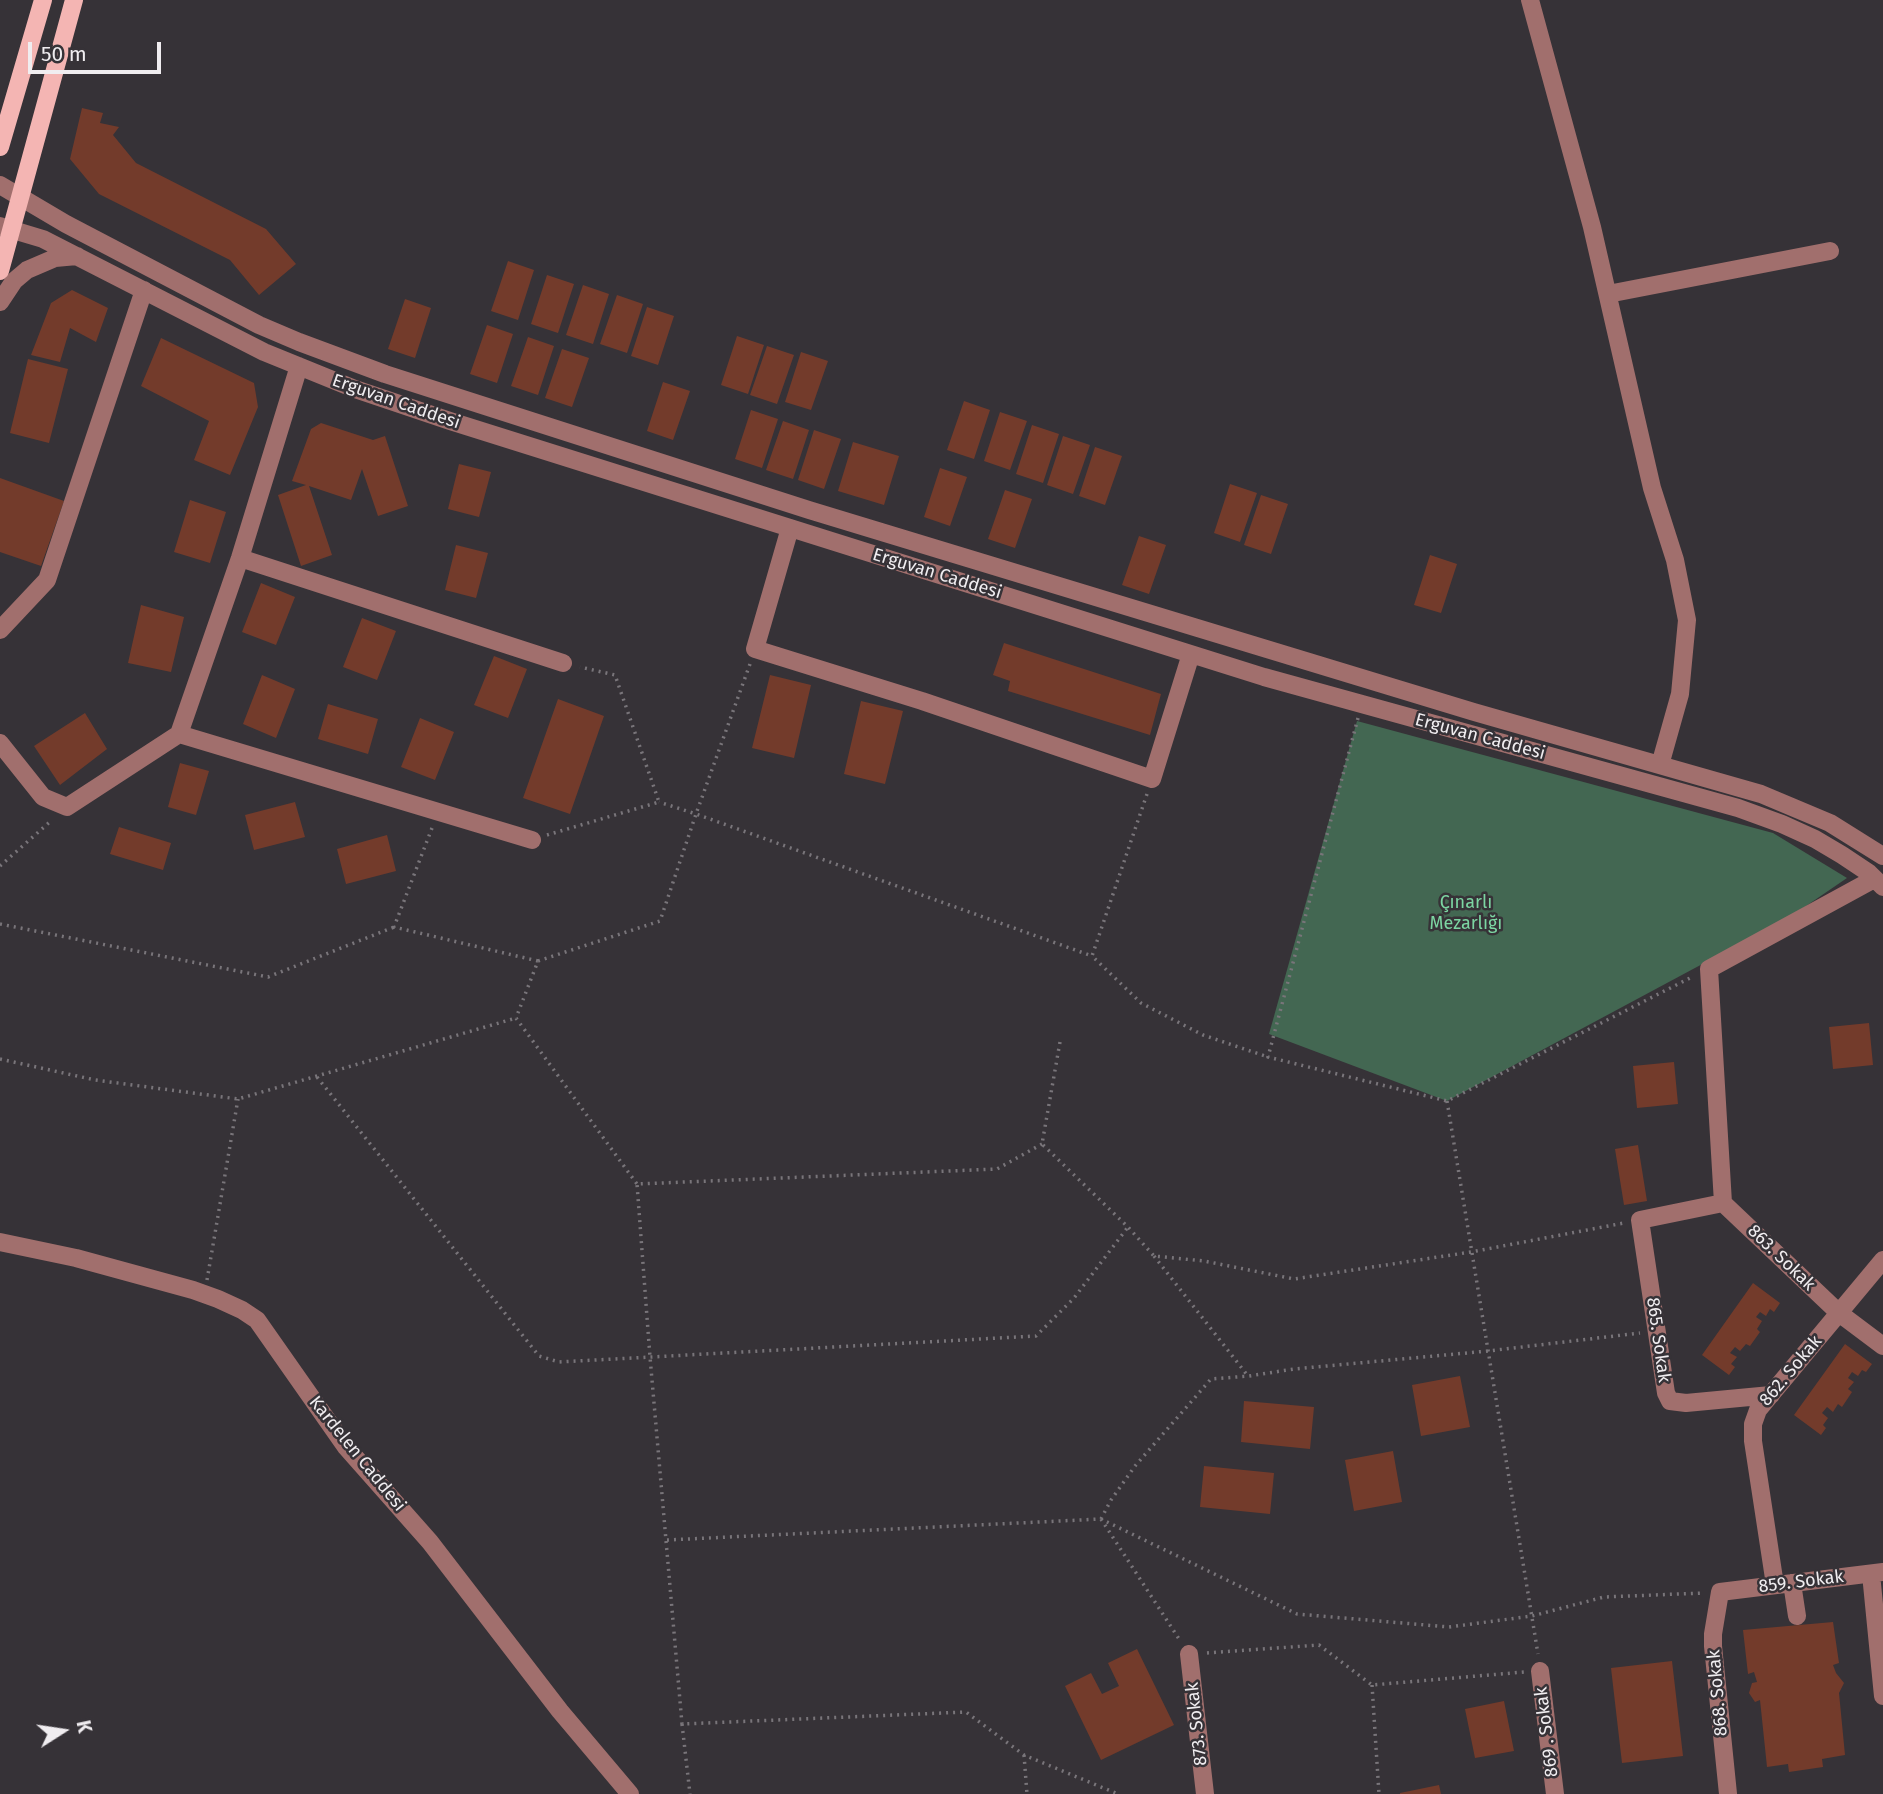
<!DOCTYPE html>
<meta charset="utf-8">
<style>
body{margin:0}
#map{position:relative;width:1883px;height:1794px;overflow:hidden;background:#363237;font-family:"Fira Sans",sans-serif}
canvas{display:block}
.north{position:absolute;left:28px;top:1696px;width:70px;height:70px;-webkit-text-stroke:5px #363237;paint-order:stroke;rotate:78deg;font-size:19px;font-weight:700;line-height:28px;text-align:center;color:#f0edf0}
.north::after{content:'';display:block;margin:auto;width:24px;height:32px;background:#f0edf0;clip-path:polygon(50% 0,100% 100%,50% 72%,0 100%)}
.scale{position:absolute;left:28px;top:42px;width:133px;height:32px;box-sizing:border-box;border:4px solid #f0edf0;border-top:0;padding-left:9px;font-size:21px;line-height:24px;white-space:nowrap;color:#f0edf0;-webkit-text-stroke:5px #363237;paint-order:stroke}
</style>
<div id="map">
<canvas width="1883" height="1794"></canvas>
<div class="north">K</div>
<div class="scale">50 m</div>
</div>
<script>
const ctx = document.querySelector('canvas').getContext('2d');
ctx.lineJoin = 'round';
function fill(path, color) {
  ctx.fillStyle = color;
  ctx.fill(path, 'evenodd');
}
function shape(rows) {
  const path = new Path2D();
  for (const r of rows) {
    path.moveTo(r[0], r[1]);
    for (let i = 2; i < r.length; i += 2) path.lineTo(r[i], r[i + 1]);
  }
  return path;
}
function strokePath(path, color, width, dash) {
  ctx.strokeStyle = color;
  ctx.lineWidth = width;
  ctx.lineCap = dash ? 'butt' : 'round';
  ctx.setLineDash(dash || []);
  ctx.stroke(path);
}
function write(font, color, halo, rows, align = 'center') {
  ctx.font = font + ' "Fira Sans",sans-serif';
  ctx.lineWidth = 5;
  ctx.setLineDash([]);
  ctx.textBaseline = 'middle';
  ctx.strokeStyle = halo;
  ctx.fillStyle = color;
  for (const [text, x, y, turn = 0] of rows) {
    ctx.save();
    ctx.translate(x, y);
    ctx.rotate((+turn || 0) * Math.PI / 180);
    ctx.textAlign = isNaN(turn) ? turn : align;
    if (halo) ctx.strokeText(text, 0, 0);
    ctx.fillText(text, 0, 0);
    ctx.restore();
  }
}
const green = shape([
 [1357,721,1773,833,1847,878,1790,917,1447,1101,1269,1034]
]);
const building = shape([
 [82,108,103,113,100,123,119,127,113,135,136,163,266,229,296,264,259,295,230,260,99,194,70,159],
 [508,261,534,270,518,320,491,311],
 [547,275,574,284,558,333,531,324],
 [583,285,609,294,593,344,566,335],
 [72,290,108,308,96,342,70,328,60,362,31,355,51,303],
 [617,295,643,304,627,353,600,344],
 [405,299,431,308,415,358,388,349],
 [647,307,674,316,658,365,631,356],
 [487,325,513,334,497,383,470,374],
 [737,336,764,345,748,394,721,385],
 [528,337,554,346,538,395,511,386],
 [161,338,254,383,258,407,230,475,194,460,209,421,141,386],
 [767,346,794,355,777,404,750,395],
 [562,349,589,358,572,407,545,398],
 [801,352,828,361,811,410,785,402],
 [28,359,68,369,49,443,10,433],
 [663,382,690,391,673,440,647,431],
 [964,401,990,410,974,459,947,450],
 [751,410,778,419,762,468,735,459],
 [1000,412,1027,421,1010,470,984,461],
 [783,421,809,430,793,479,766,470],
 [321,423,373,440,385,436,408,506,378,516,362,469,351,500,309,486,332,555,301,566,278,495,306,485,292,481,311,429],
 [1032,425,1059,434,1043,483,1016,474],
 [814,430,841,439,824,489,798,480],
 [1063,436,1090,445,1073,494,1047,485],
 [853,442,899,456,884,505,838,491],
 [1095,447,1122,456,1105,505,1079,496],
 [459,464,491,472,479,517,448,509],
 [940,468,967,477,950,526,924,517],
 [0,478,64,501,41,566,0,552],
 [1230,484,1257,493,1240,542,1214,533],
 [1005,490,1032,499,1015,548,988,539],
 [1261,495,1288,504,1271,554,1244,545],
 [190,500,226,512,210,563,174,552],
 [1139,536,1166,545,1149,594,1122,585],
 [456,545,488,553,476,598,445,590],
 [1430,555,1457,564,1441,613,1414,605],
 [261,583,295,597,276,645,242,632],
 [141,605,184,617,171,672,128,663],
 [362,618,396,631,377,680,343,667],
 [1004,643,1161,694,1150,735,1008,691,1010,681,993,675],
 [494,656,527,669,508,718,474,705],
 [262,675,295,689,276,738,243,724],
 [770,675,811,685,794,758,752,748],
 [558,699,604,716,570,814,523,798],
 [861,701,903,711,885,784,844,774],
 [328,704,378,719,368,754,318,739],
 [85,713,107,749,60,785,34,746],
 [420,718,454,732,435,780,401,767],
 [180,763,209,771,196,815,168,807],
 [295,802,305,837,254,850,245,815],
 [119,827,171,843,163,870,110,854],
 [387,835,396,871,346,884,337,849],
 [1869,1023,1873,1065,1833,1069,1829,1027],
 [1674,1062,1678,1104,1637,1108,1633,1066],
 [1638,1145,1647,1201,1624,1205,1615,1149],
 [1753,1283,1780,1303,1774,1312,1770,1309,1766,1316,1760,1312,1756,1317,1762,1321,1757,1329,1760,1332,1750,1346,1746,1344,1740,1351,1735,1347,1730,1353,1737,1357,1731,1364,1735,1367,1729,1375,1702,1355],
 [1845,1344,1872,1364,1866,1372,1862,1370,1858,1376,1852,1372,1848,1378,1854,1382,1848,1389,1852,1392,1842,1407,1838,1404,1833,1412,1827,1407,1822,1413,1828,1418,1823,1425,1826,1428,1821,1435,1794,1415],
 [1460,1376,1470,1427,1421,1436,1412,1385],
 [1244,1401,1314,1407,1310,1449,1241,1442],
 [1393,1451,1402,1502,1354,1511,1345,1460],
 [1204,1466,1274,1473,1270,1514,1200,1507],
 [1833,1622,1839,1663,1833,1665,1836,1673,1844,1683,1839,1693,1845,1755,1822,1759,1823,1767,1789,1772,1788,1764,1767,1767,1760,1700,1755,1702,1749,1693,1752,1683,1757,1682,1754,1672,1748,1674,1743,1630],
 [1137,1649,1174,1725,1101,1760,1065,1686,1091,1673,1102,1694,1119,1686,1108,1663],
 [1672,1661,1683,1756,1622,1763,1611,1668],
 [1504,1701,1514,1751,1475,1758,1465,1709],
 [1439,1785,1441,1794,1400,1794,1400,1793]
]);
const path = shape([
 [750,664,696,814,1092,956],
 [1358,718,1268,1057,1447,1101,1694,976],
 [1147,794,1092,956,1141,1003,1203,1035,1268,1057],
 [432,828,394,927,538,961,516,1018],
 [547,835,659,802,615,675,580,667],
 [0,866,52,820],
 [0,924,268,977,394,927],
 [538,961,660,921,696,814,659,802],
 [516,1018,637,1184],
 [1060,1042,1042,1144,1128,1227,1154,1256,1204,1261,1294,1279,1471,1252,1624,1223],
 [0,1059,95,1080,238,1099,516,1018],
 [317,1077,539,1356,559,1362,1036,1336,1074,1298,1128,1227],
 [1447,1101,1538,1654],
 [1042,1144,997,1169,637,1184,650,1357,682,1724,966,1712,1024,1755,1118,1794],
 [1154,1256,1248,1376],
 [207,1280,238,1099],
 [1101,1519,1181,1642],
 [1101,1519,1111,1500,1135,1466,1211,1379,1249,1376,1294,1369,1488,1351,1640,1333],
 [667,1540,1101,1519,1297,1614,1449,1627,1532,1616,1604,1597,1704,1593],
 [1207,1653,1319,1645,1372,1685,1524,1672],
 [1372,1685,1379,1794],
 [682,1724,690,1794],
 [1024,1755,1027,1794]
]);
const minor = shape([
 [1530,0,1592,227,1652,488,1675,560,1687,620,1680,694,1660,765],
 [0,185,66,224,259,325,299,342,385,374,809,510,1474,712,1761,794,1830,823,1883,856],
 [0,226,43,239,264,352,355,389,450,421,1264,677,1738,808,1782,824,1815,839,1842,855,1869,873,1883,887],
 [1608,294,1830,251],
 [0,302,14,281,27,270,55,258,77,256],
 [790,528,755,649,922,701,1152,779,1191,654],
 [240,558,563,663],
 [0,630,47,580,144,290],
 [179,734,532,840],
 [0,743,43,797,67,807,179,734,240,558,299,366],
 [1723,1203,1709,969,1874,879],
 [1723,1203,1640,1220,1666,1393,1670,1401,1686,1403,1771,1395],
 [1723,1203,1839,1313,1883,1346],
 [0,1242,76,1258,193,1290,218,1299,242,1310,257,1320,346,1447,430,1542,560,1711,630,1794],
 [1871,1574,1883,1696],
 [1792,1583,1797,1616],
 [1775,1585,1753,1441,1753,1424,1758,1410,1883,1260],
 [1189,1654,1205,1794],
 [1540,1671,1555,1794],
 [1728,1794,1713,1646,1713,1634,1720,1592,1883,1572]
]);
const major = shape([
 [0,147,43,0],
 [0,271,74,0]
]);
const streetNames = [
 ["Erguvan Caddesi",396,402,19],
 ["Erguvan Caddesi",937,574,17],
 ["Erguvan Caddesi",1480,737,15],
 ["863. Sokak",1781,1258,44],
 ["865. Sokak",1658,1340,82],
 ["862. Sokak",1791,1371,-50],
 ["Kardelen Caddesi",357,1454,51],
 ["859. Sokak",1801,1582,-7],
 ["868. Sokak",1718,1693,-95],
 ["873. Sokak",1197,1724,-96],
 ["869 . Sokak",1547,1732,-97]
];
const parkNames = [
 ["Çınarlı",1466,903],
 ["Mezarlığı",1466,924]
];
fill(green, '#436752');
fill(building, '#733b2b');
strokePath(path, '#79757a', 3.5, [2, 5]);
strokePath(minor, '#a16f6d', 18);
strokePath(major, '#f4b5b3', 18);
write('18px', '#f0edf0', '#363237', streetNames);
write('18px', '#7cd5a2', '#363237', parkNames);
</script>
